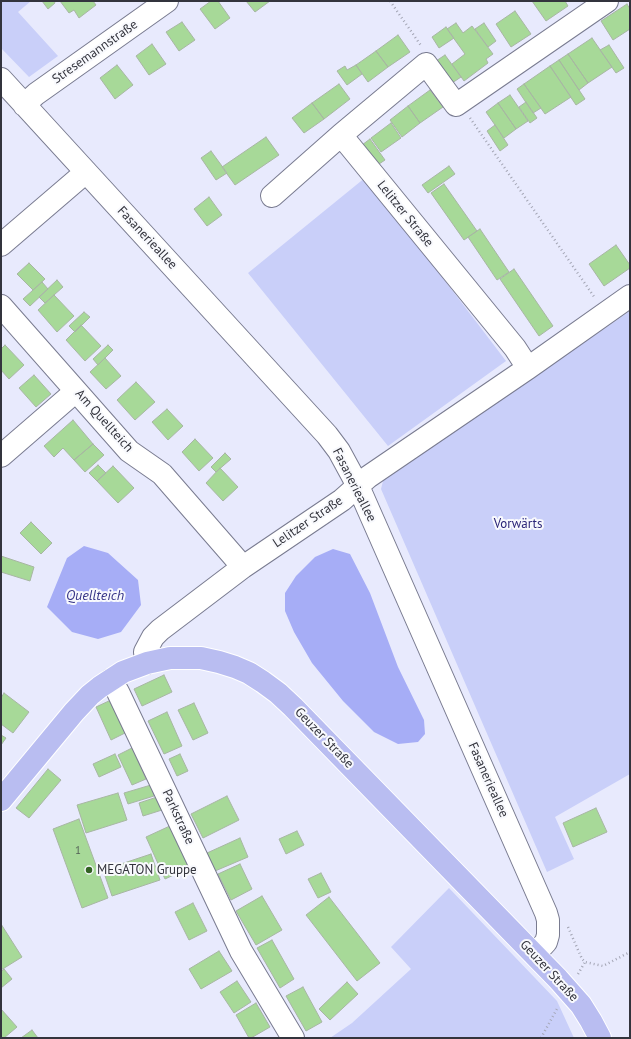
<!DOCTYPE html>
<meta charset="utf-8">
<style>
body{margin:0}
#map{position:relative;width:631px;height:1039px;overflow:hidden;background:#e8eafd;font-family:"PT Sans",sans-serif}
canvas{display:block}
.frame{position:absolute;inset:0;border:2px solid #33343d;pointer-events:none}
</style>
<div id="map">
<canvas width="631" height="1039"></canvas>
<div class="frame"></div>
</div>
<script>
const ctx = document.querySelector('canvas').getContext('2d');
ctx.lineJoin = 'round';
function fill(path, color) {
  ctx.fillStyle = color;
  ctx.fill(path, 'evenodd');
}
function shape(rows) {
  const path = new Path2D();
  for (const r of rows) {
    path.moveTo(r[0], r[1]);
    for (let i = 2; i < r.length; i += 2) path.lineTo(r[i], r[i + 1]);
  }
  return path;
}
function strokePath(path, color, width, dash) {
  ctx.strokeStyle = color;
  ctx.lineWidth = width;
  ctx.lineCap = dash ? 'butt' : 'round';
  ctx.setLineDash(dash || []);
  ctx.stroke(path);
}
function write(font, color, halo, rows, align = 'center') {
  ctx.font = font + ' "PT Sans",sans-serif';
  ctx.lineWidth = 4;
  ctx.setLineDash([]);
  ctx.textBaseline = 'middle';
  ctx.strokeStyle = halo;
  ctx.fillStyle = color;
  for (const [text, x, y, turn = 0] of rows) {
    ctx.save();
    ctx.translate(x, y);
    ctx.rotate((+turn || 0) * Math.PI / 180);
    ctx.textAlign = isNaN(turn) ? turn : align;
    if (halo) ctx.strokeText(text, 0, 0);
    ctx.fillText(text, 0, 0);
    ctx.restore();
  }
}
const green = shape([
 [1,1,31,1,18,12,58,56,29,77,1,48],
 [366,177,506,361,388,446,248,273],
 [630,311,630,774,555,817,574,859,547,872,381,489,383,481],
 [449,888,557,1001,574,1038,330,1038,352,1023,411,969,391,947]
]);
const water = shape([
 [84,546,108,553,138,580,141,605,121,632,98,639,72,632,47,607,67,558],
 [333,549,350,554,370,593,398,667,424,720,425,734,418,742,398,744,374,732,343,701,312,663,294,632,285,611,285,593,296,576,315,557]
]);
const building = shape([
 [42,1,54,1,55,3,48,9,42,1],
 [60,1,93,1,96,5,79,18,74,10,69,13,60,1],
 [211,1,218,1,230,18,215,29,200,9,211,1],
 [246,1,270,1,255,12,246,1],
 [532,1,565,1,568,6,546,21,532,1],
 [627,4,630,9,630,29,613,40,601,21,627,4],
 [515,11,531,34,511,47,496,24,515,11],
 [182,22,195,40,179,51,166,32,182,22],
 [456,23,463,33,472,26,493,54,486,59,488,63,464,81,452,64,465,54,447,29,456,23],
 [484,23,496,41,488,47,475,29,484,23],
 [446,27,454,38,439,48,432,37,446,27],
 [398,35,410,52,388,67,376,51,398,35],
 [592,38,612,67,588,83,568,54,592,38],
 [152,44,166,64,149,75,136,56,152,44],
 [609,45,624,68,616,73,600,50,609,45],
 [376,51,388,67,368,82,356,65,376,51],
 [568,54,588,83,579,90,559,60,568,54],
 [445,55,461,77,452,83,436,61,445,55],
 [559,60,585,99,576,105,550,66,559,60],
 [117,65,133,85,115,99,100,78,117,65],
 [356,65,362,74,347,85,337,71,345,66,347,70,356,65],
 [550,66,571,97,545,114,524,84,550,66],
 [339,84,350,99,324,119,312,103,339,84],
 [524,84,541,108,533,113,517,89,524,84],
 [430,90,443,107,420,123,408,106,430,90],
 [510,95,528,121,516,129,498,103,510,95],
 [526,102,537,118,530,123,519,107,526,102],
 [312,103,324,119,304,133,292,118,312,103],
 [498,103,516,129,504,138,486,112,498,103],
 [408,106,420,123,402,137,390,120,408,106],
 [391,123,401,138,381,152,371,138,391,123],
 [495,125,508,145,500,151,487,131,495,125],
 [266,137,279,155,235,185,222,167,266,137],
 [370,139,385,160,376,166,362,145,370,139],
 [211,151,227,173,216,180,201,158,211,151],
 [449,166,455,174,428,193,422,185,449,166],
 [444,184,477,231,464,240,431,193,444,184],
 [209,197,222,215,207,226,194,209,209,197],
 [480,229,509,272,497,280,468,237,480,229],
 [616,245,630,265,630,268,604,286,589,264,616,245],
 [29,263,45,279,33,290,17,274,29,263],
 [514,269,553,326,539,336,500,279,514,269],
 [57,280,63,287,45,303,39,297,57,280],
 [42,282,48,289,30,306,23,299,42,282],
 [54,295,74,316,57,332,38,310,54,295],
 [84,312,90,317,75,332,69,326,84,312],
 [81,325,101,346,85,361,66,340,81,325],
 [5,345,24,365,9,379,1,370,1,349,5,345],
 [108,345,113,350,98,365,93,359,108,345],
 [105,358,121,376,106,389,90,372,105,358],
 [34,375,51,394,36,407,19,388,34,375],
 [136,382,155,402,135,420,117,400,136,382],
 [167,409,183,426,168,440,152,422,167,409],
 [73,420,93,444,74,460,63,448,54,457,44,446,73,420],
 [195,439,213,458,199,471,182,452,195,439],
 [93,444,104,455,85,472,74,460,93,444],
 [225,453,231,459,216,472,211,467,225,453],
 [98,465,106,473,97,481,89,473,98,465],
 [113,466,134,488,118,503,97,481,113,466],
 [220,468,238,487,223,501,206,483,220,468],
 [31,522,52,543,41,554,20,533,31,522],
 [1,556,34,567,30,581,1,572,1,556],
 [164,675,172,692,142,706,134,689,164,675],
 [4,693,29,712,13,733,1,724,1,698,4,693],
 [111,700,127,732,111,740,96,707,111,700],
 [194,703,208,733,193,740,178,710,194,703],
 [167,712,182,746,164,754,148,721,167,712],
 [1,735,6,738,1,745,1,735],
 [132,748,146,779,132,785,118,755,132,748],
 [115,754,121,767,99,777,93,764,115,754],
 [180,754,188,771,177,776,169,759,180,754],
 [48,769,61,780,29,818,16,808,48,769],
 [151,785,154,796,128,804,124,793,151,785],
 [118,793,127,820,86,833,77,805,118,793],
 [227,796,239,820,203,838,191,814,227,796],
 [157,797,162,810,143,816,139,803,157,797],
 [596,808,607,832,573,847,563,823,596,808],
 [79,819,108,898,82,908,53,829,79,819],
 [172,825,191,867,165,879,146,837,172,825],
 [297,831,304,845,286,854,279,839,297,831],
 [240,838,248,857,215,871,207,853,240,838],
 [151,854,160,880,112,896,103,870,151,854],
 [240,864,252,889,231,900,218,874,240,864],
 [321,873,331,892,318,898,308,879,321,873],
 [262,896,282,930,256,945,236,911,262,896],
 [329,897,380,963,357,981,306,915,329,897],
 [193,903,207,931,189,940,175,912,193,903],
 [1,924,22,957,1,970,1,924],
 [272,940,294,979,280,988,257,948,272,940],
 [219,951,232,971,201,989,189,969,219,951],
 [4,969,12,979,1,988,1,972,4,969],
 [237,981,251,1002,234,1013,220,992,237,981],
 [347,982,358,994,330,1020,319,1009,347,982],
 [303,987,322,1022,306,1031,286,996,303,987],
 [256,1003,270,1027,251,1038,249,1038,236,1015,256,1003],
 [1,1009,17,1027,4,1038,1,1038,1,1009],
 [32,1030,38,1038,21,1038,32,1030]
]);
const path = shape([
 [390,1,422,47],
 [470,118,595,298],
 [568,927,582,959,585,962,603,966,630,952],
 [578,974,585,962],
 [541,1038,558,1007]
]);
const minor = shape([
 [1,79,327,435,339,451,358,486,546,913,548,920,548,935,546,942,535,954],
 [24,105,36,94,167,1],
 [341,135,515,348,528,368],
 [272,196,341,135,426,64,456,105,607,1],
 [1,245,86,172],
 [1,306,129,451,162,474,243,567],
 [1,456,76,391],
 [147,663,145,652,153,637,160,630,243,567,342,500,368,477,528,368,630,296],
 [111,680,118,692,241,951,293,1038]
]);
const major = shape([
 [1,800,74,712,90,695,100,687,123,672,147,663,170,658,201,658,219,662,235,667,249,673,263,682,278,693,293,707,558,979,581,1005,591,1021,600,1038]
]);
const markers = [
 [89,870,4,"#336323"]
];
const numberNames = [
 ["1",78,851]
];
const streetNames = [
 ["Stresemannstraße",95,52,-35],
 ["Lelitzer Straße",405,214,51],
 ["Fasanerieallee",147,238,47],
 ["Am Quellteich",104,421,48],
 ["Fasanerieallee",354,485,63],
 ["Lelitzer Straße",308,522,-34],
 ["Geuzer Straße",324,738,46],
 ["Fasanerieallee",488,780,66],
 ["Parkstraße",178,817,65],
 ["Geuzer Straße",549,971,47]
];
const parkNames = [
 ["Vorwärts",518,524]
];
const poiNames = [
 ["MEGATON Gruppe",97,870]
];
const waterNames = [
 ["Quellteich",95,596]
];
fill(green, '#c9cff9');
fill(water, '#a6adf6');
fill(building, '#a7d998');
strokePath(building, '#a7b6a3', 1);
strokePath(minor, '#797b90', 24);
strokePath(major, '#fff', 24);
strokePath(path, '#a3a5b4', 2.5, [1, 3]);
strokePath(minor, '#fff', 22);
strokePath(major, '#b9bdf1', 22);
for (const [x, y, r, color] of markers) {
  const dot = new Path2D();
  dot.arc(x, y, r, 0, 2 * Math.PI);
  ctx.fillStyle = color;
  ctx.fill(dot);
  strokePath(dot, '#f8f9fd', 1.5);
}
write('11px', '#505d54', null, numberNames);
write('13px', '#33343d', '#f8f9fd', streetNames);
write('13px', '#2c2678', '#f8f9fd', parkNames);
write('13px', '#33343d', '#f8f9fd', poiNames, 'left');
write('italic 14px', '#383688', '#f8f9fd', waterNames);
</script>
